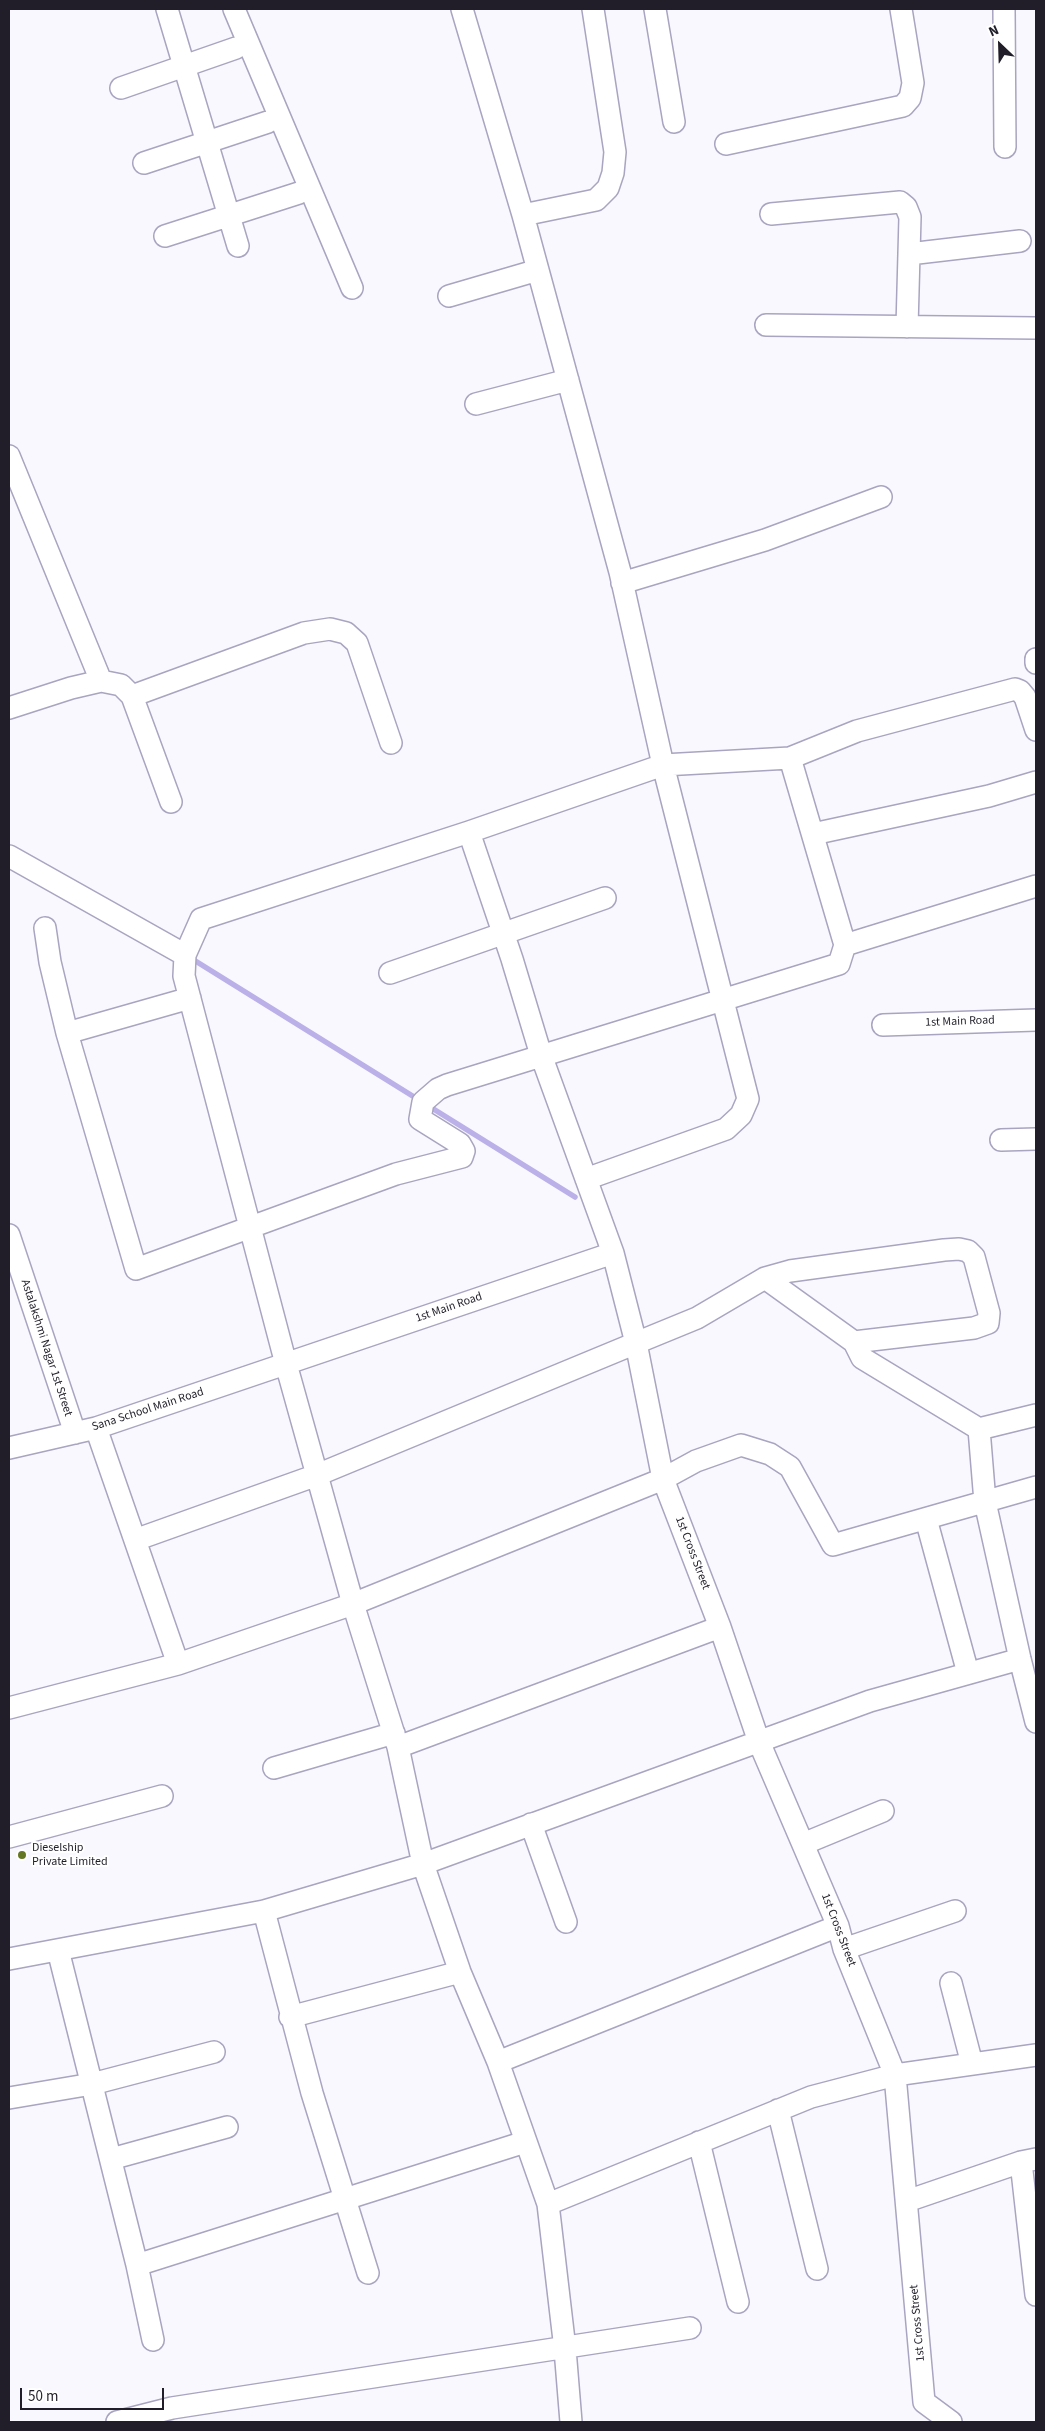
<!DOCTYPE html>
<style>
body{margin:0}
#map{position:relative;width:1045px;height:2431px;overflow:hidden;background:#f9f8fe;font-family:"Source Sans 3",sans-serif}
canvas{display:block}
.frame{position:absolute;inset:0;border:10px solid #211e29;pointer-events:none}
.north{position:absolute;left:975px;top:20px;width:50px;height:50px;-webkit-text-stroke:4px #fff;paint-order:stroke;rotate:336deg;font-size:14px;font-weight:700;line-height:20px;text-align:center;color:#211e29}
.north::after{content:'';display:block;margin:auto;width:18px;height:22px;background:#211e29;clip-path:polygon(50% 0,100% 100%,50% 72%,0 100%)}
.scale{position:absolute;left:20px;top:2388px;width:144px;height:22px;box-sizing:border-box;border:2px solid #211e29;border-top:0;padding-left:6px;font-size:15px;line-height:18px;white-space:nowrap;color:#211e29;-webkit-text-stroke:4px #fff;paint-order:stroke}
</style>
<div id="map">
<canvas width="1045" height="2431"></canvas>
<div class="frame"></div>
<div class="north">N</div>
<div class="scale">50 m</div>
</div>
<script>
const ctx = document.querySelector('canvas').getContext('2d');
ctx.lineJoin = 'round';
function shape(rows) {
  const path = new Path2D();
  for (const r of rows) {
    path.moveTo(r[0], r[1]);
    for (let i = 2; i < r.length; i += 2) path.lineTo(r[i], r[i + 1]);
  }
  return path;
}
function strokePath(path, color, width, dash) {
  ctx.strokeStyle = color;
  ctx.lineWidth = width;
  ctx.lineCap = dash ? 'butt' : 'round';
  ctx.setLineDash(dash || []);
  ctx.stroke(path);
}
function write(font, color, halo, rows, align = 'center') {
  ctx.font = font + ' "Source Sans 3",sans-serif';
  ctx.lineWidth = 4;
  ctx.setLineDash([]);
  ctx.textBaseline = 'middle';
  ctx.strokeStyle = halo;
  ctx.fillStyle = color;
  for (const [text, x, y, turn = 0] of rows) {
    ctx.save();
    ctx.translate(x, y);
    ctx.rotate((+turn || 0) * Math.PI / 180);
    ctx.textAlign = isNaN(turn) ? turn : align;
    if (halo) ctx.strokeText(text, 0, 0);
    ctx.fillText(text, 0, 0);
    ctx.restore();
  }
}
const stream = shape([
 [189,957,419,1100],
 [427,1105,575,1197]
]);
const minor = shape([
 [167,9,238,246],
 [234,9,352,288],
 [462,9,523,215,620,572,663,765,748,1099,741,1115,726,1129,586,1179],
 [655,9,674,122],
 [1004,9,1005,147],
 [121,88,236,48],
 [726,144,903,106,910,98,913,83,901,9],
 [144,163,268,122],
 [771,214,900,202,906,207,910,217,907,327],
 [523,215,596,200,608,188,613,173,615,152,593,9],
 [165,236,299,193],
 [909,254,1020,241],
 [449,296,538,270],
 [766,325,1036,328],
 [476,404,568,380],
 [9,456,101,681],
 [622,583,765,540,881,497],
 [1036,663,1036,659],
 [132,696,171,802],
 [9,708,71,688,101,681,121,685,132,696,304,633,330,629,346,633,357,643,391,743],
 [1036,730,1025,697,1020,691,1015,689,857,731,790,758,663,765,469,832,201,919,185,955,184,976,286,1364,353,1604,663,1479,696,1461,741,1445,770,1454,790,1467,833,1545,1036,1487],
 [469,832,512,959,541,1055,613,1253,636,1343,663,1479,720,1627,759,1742,838,1926,844,1949,895,2075,924,2402,951,2422],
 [813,834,989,796,1036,782],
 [9,856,185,955],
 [45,928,50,962,67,1033],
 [845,945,1036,886],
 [390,973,605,898],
 [190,998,67,1033,136,1269,396,1174,462,1157,464,1151,460,1144,420,1119,423,1102,438,1089,447,1085,839,964,845,945,790,758],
 [883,1025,1036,1020],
 [1001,1140,1036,1139],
 [9,1235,75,1433],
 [765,1278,854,1342,862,1358,979,1429,1036,1415],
 [96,1428,178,1664,353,1604,398,1747,423,1864,460,1972,498,2062,548,2204,565,2349,571,2422],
 [979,1429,985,1502,1020,1659,1036,1722],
 [9,1448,96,1428,613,1253],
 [926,1519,968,1673],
 [135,1540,317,1475,636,1343,697,1318,765,1278,790,1271,944,1250,959,1249,968,1251,974,1257,989,1313,988,1323,974,1328,854,1342],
 [9,1708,178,1664],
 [398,1747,720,1627],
 [274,1768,394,1733],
 [531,1824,566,1922],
 [9,1837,162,1796],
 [803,1844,883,1811],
 [264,1911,312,2093,368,2273],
 [844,1949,955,1911],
 [58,1950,137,2265,153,2340],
 [9,1959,264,1911,423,1864,870,1701,1020,1659],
 [951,1983,972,2064],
 [290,2017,460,1972],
 [498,2062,838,1926],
 [9,2098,92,2084,214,2052],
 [778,2110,817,2269],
 [699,2142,738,2302],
 [111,2159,227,2127],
 [1021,2162,1036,2295],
 [907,2201,1021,2162,1036,2159],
 [548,2204,811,2097,895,2075,1036,2055],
 [137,2265,525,2142],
 [117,2422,172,2408,690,2328]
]);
const markers = [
 [22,1855,5,"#667724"]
];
const streetNames = [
 ["1st Main Road",960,1022,-2],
 ["1st Main Road",449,1308,-19],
 ["Astalakshmi Nagar 1st Street",46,1348,72],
 ["Sana School Main Road",148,1410,-18],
 ["1st Cross Street",692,1553,69],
 ["1st Cross Street",838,1930,69],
 ["1st Cross Street",918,2323,-95]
];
const poiNames = [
 ["Dieselship",32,1848],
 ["Private Limited",32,1862]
];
strokePath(stream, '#bcb0e9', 5.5);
strokePath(minor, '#a9a4c0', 24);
strokePath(minor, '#fff', 21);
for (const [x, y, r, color] of markers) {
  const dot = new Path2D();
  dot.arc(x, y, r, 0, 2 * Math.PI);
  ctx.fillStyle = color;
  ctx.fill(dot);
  strokePath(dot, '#fff', 2);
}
write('12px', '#211e29', '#fff', streetNames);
write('12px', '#211e29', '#fff', poiNames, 'left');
</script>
